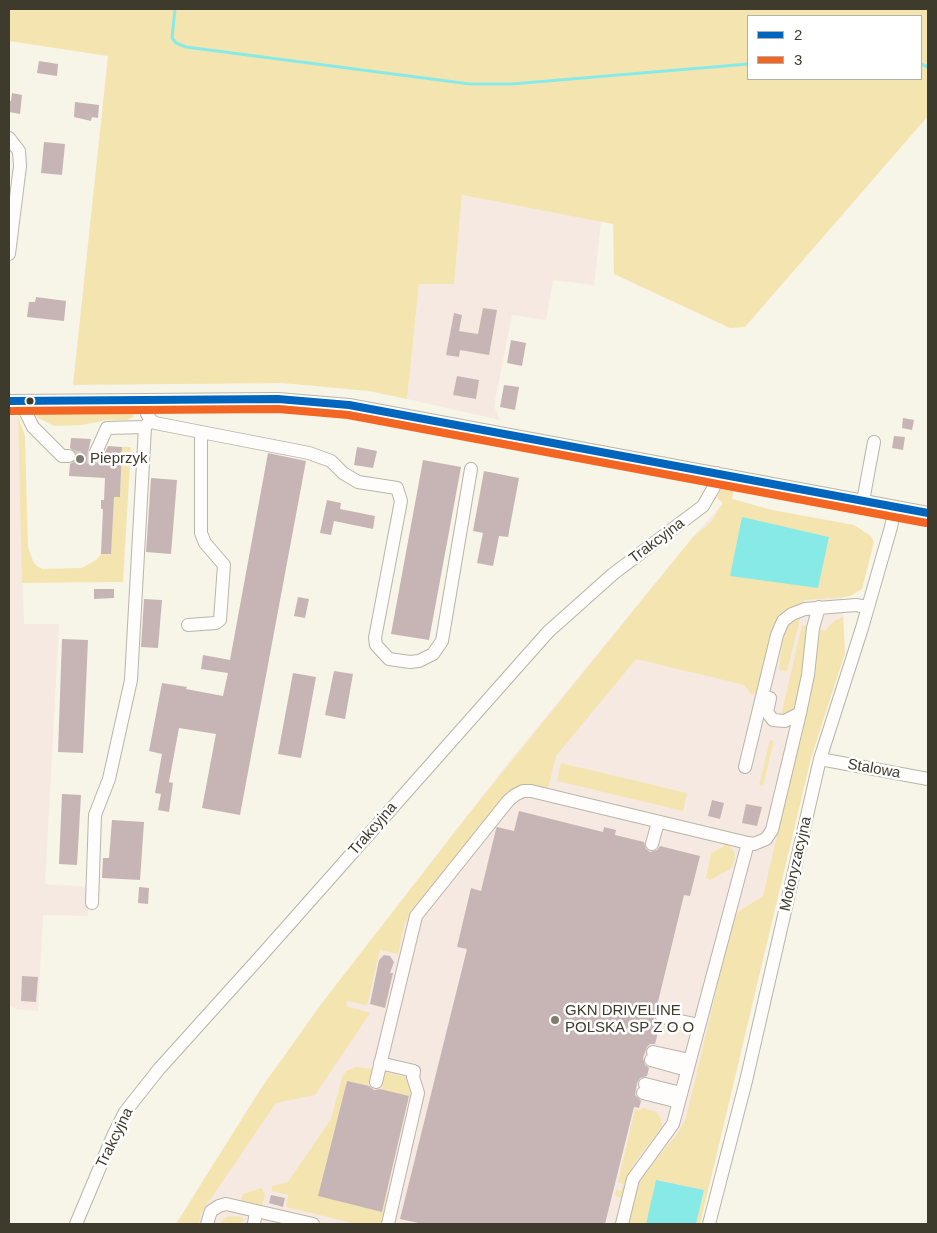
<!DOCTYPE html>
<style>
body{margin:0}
#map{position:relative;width:937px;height:1233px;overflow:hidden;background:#f7f4e8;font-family:Helvetica,sans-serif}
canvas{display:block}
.frame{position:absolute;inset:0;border:10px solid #3e3a2c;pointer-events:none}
.legend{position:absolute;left:747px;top:15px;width:175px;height:65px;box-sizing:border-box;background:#fff;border:1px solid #b2b0ab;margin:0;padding:6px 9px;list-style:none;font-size:15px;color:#3e3a2c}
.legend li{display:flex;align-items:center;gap:10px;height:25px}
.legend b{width:25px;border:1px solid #b2b0ab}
</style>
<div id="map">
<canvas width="937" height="1233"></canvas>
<div class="frame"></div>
<ul class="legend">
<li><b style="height:6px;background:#0065bd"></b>2</li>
<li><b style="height:6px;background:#f26522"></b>3</li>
</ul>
</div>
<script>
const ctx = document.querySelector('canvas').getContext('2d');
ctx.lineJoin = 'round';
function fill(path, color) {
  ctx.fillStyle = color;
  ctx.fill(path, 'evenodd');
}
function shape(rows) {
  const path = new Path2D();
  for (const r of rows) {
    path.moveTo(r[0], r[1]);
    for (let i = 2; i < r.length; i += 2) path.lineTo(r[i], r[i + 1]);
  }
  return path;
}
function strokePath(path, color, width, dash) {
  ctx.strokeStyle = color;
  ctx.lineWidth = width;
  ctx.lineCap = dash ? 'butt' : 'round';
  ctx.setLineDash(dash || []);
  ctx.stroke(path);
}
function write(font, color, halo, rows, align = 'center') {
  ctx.font = font + ' Helvetica,sans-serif';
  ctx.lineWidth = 5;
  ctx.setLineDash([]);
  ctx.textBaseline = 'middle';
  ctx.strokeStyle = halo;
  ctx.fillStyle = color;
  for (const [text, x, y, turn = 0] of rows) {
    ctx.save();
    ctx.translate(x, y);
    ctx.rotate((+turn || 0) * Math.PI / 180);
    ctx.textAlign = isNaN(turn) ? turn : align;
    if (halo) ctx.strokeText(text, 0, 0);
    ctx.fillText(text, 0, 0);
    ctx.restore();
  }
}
const industrial = shape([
 [462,195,601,221,594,285,553,280,546,320,512,315,494,406,500,420,407,399,419,284,454,283],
 [9,416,18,416,24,624,59,624,45,884,89,887,88,916,43,915,38,1011,16,1009,9,1004],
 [723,503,852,526,842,581,845,653,811,758,700,1224,176,1224,260,1090,322,1003,504,768,693,537]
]);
const green = shape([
 [9,9,928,9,928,116,745,327,730,328,614,274,613,224,462,195,454,284,419,284,407,399,369,391,282,383,73,385,108,56,9,41],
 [748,16,921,16,921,79,748,79],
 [36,406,131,406,134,411,133,417,127,420,107,420,82,425,54,426,38,418,34,413],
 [18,416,25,436,28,547,33,561,37,566,42,569,82,568,96,560,101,554,110,554,114,497,120,496,122,447,131,447,123,582,22,583],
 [732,482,735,483,732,499,772,510,854,525,871,536,874,542,862,589,852,595,846,597,804,600,803,604,789,610,758,691,754,694,751,694,744,685,636,659,556,756,548,789,507,794,412,910,405,923,398,954,380,950,367,1005,347,1001,346,1006,370,1013,315,1095,276,1103,201,1213,199,1224,176,1224,260,1090,322,1003,468,815,693,537,711,522,723,503,717,498,719,492,724,486],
 [801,615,787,671,779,670,782,638,787,626],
 [843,617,845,653,811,758,700,1224,696,1224,704,1190,657,1180,646,1224,627,1224,637,1185,641,1177,678,1133,686,1118,733,920,738,912,763,896,814,677,819,633,820,629,825,631,834,621],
 [802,625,807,627,802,673,795,709,781,716],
 [770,740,774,741,763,786,759,785],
 [561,763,687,793,683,811,557,781],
 [724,843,729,845,735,853,735,858,733,865,730,869,710,880,706,878,711,853,724,846],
 [356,1067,372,1069,368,1086,347,1081,318,1196,382,1212,387,1193,391,1189,383,1224,357,1224,286,1207,288,1195,272,1191,272,1186,288,1182,331,1119,342,1077,346,1071],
 [385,1072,410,1078,413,1089,395,1172,393,1172,411,1097,381,1089],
 [642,1108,657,1112,661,1119,662,1127,632,1166,622,1198,615,1196,616,1190,621,1191,623,1184,618,1182,635,1109,640,1110],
 [261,1188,265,1194,262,1207,243,1202,241,1200,243,1194],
 [229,1216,242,1217,245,1222,242,1221,241,1224,220,1224,222,1220]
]);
const water = shape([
 [742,517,829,537,818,588,730,576],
 [656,1180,704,1190,696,1224,646,1224]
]);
const stream = shape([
 [175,9,172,38,176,43,186,47,470,84,512,84,748,64],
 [921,64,928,67],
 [162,410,275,411,323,414,391,423,493,442],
 [37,412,131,411]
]);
const building = shape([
 [39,61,58,64,57,76,37,73],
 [12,93,22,95,20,114,9,112,9,101,11,101],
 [75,102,99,105,98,118,92,117,91,121,74,117],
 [44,142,65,144,62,175,41,173],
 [36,297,66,301,64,321,27,317,29,302,35,302],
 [483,308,497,310,489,355,460,350,459,357,446,355,454,313,462,315,459,331,478,334],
 [511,340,526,343,522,366,507,363],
 [457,376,479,380,476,399,453,395],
 [504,385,519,387,515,410,500,407],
 [903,418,914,420,912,430,902,428],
 [894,436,905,437,903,450,892,448],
 [71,438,91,439,88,453,92,459,96,460,103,456,108,446,122,447,120,497,114,497,111,554,101,554,103,509,101,509,101,500,104,500,105,478,69,476,70,464,76,460,77,456,76,452,70,448],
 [357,447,377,451,373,468,354,465],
 [268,453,306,461,240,815,202,808,216,734,179,728,169,782,173,783,169,812,158,810,161,794,155,793,162,754,149,751,162,683,187,687,186,689,223,696,228,673,201,669,203,655,230,660],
 [423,460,461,467,429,640,391,634],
 [484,471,519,478,508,537,499,536,493,566,477,563,483,533,473,531],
 [151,478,177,480,171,554,146,552],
 [327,500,341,503,340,509,375,516,373,529,334,521,331,535,320,533],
 [94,589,114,589,114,598,94,599],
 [298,597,309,599,305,618,294,616],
 [144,599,162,600,158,648,141,647],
 [62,639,88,640,83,753,58,752],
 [334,671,353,674,345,719,325,715],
 [293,673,316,677,301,758,278,754],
 [62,794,81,795,77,865,59,864],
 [712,800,724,803,720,819,708,816],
 [746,804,762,807,757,826,742,823],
 [519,811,603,832,604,827,616,830,615,835,644,842,646,849,650,852,657,850,660,846,700,856,690,896,684,895,656,1010,658,1010,654,1015,654,1020,660,1025,655,1044,650,1044,647,1047,643,1058,645,1065,649,1068,647,1076,640,1078,637,1083,635,1095,641,1101,639,1108,634,1107,605,1224,423,1224,400,1219,467,949,457,947,471,888,481,891,496,829,497,827,514,831],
 [112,820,144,822,140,880,102,878,103,858,109,858],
 [139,887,149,888,148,904,138,903],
 [384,955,390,956,394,962,390,973,393,973,385,1008,370,1004,379,960],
 [22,976,38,977,36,1002,21,1001],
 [347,1081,369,1086,374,1090,380,1089,409,1096,382,1212,318,1196],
 [271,1195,285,1198,283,1207,269,1203]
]);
const minorTunnel = shape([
 [69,456,94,458,96,452]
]);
const minor = shape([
 [9,138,19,151,20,166,9,254],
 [148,400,147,414,151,420,155,423,309,453,331,461,343,473,358,482,397,488,401,501,375,638,376,645,389,659,410,662,419,661,433,654,442,641,471,469],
 [9,401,278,399,349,405,928,513],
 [23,401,23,407,33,427,62,456,69,456],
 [96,452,107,428,145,427],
 [863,501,874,442],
 [188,625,216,623,220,620,224,565,205,543,201,533,201,432],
 [770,698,767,712,773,720,785,721,800,713],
 [820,759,928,779],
 [745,767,777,635,783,621,792,614,805,609,856,605,867,607],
 [652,844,658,822],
 [92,903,95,815,109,779,131,680,145,427,151,420],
 [662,1017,699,1025],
 [653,1052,690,1060],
 [651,1060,687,1070],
 [380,1063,414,1071,413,1077,418,1093,388,1224],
 [376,1082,416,916,508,801,515,795,523,791,531,791,748,843,754,844,766,839,772,830,800,713,808,675,813,628,819,607],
 [645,1084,681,1093],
 [643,1093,679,1102],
 [76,1224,113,1136,125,1112,159,1069,261,956,548,632,613,574,703,506,714,487,717,473],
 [207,1224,211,1211,219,1206,226,1204,313,1224],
 [254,1224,256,1211],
 [622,1224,633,1179,673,1124,748,843],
 [709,1224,746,1081,820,759,862,628,891,527,895,507]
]);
const bus1 = shape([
 [9,401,278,399,349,405,928,513]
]);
const bus2 = shape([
 [9,411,278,409,348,415,926,523]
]);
const markers = [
 [30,401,4.5,"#3e3a2c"],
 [80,459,5,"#7f7b6e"],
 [555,1020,5,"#7f7b6e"]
];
const poiNames = [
 ["Pieprzyk",90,459],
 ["GKN DRIVELINE",565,1011],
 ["POLSKA SP Z O O",565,1028]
];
const streetNames = [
 ["Trakcyjna",657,541,-37],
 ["Stalowa",874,769,10],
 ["Trakcyjna",373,829,-49],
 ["Motoryzacyjna",796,864,-77],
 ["Trakcyjna",115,1138,-64]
];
fill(industrial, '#f6e9e1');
fill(green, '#f4e5b0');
fill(water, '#88eae7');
strokePath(stream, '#88eae7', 3);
fill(building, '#c7b5b6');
strokePath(minorTunnel, '#d2cfc2', 12, [12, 6]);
strokePath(minor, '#b8b5a9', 14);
strokePath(minor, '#fefdfc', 12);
strokePath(bus1, '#0065bd', 8);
strokePath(bus2, '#f26522', 8);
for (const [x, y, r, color] of markers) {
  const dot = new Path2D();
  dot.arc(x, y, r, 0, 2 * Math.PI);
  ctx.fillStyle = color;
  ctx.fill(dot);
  strokePath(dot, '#fff', 2);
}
write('15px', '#3e3a2c', '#fff', poiNames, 'left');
write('15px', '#3e3a2c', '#fff', streetNames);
</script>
